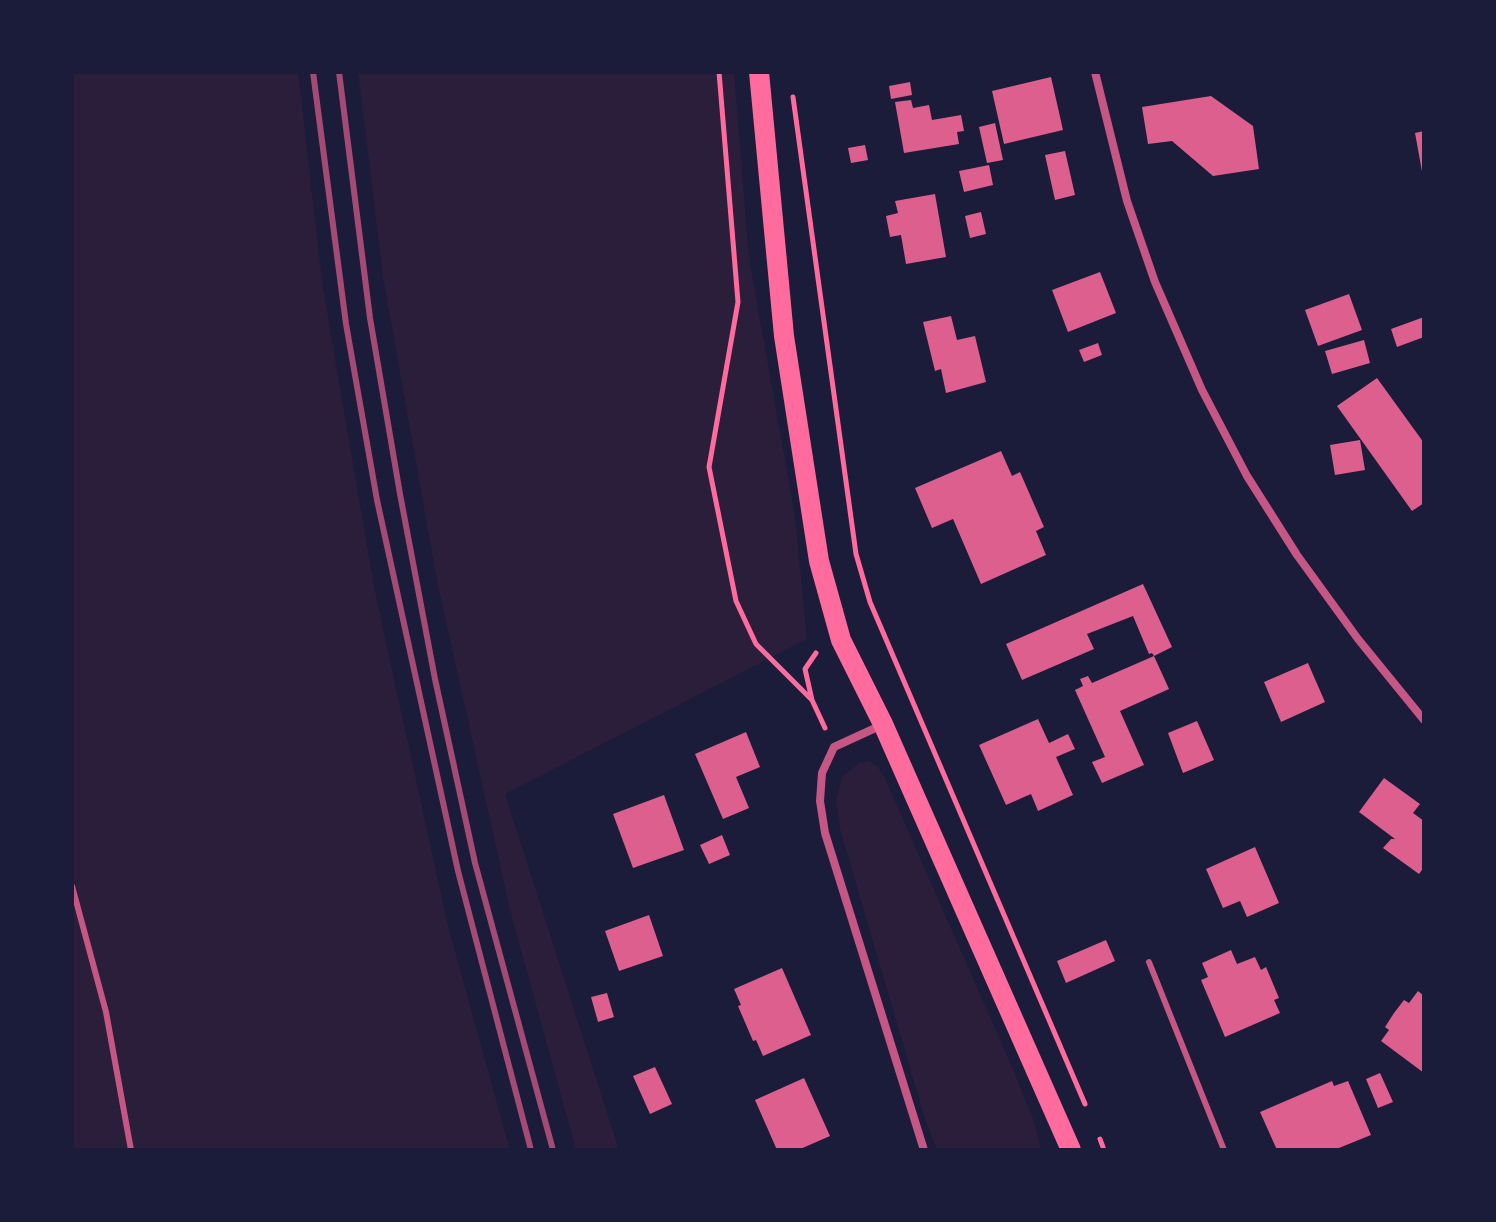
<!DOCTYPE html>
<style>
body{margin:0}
#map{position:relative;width:1496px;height:1222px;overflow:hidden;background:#1b1b3a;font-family:"Archivo Narrow",sans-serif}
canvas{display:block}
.frame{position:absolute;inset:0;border:74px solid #1b1b3a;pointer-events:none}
</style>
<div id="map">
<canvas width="1496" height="1222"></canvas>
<div class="frame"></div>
</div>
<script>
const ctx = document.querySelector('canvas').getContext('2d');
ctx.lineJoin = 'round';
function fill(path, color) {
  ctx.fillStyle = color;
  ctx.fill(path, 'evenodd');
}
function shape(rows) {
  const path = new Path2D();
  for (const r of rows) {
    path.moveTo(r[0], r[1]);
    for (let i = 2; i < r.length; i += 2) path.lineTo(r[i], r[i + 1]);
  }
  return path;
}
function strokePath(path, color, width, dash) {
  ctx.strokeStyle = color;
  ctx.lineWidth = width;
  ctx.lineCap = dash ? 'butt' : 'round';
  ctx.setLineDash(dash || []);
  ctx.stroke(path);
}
const green = shape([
 [72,72,298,72,323,288,375,592,448,926,510,1150,72,1150],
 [358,72,734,72,749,258,795,516,807,639,505,794,619,1150,576,1150,510,910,437,581,383,277],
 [869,761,877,766,884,776,1013,1069,1034,1121,1041,1150,937,1150,926,1122,840,829,836,800,842,777,859,763]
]);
const building = shape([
 [1051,77,1063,130,1004,144,992,91],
 [910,82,912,95,891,99,889,86],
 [1211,96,1253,126,1259,169,1213,176,1172,141,1148,144,1142,107],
 [911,100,913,108,929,105,932,120,961,115,964,131,957,132,959,144,904,153,895,102],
 [995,123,1003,160,987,163,979,127],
 [1424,131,1424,177,1423,177,1415,133],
 [865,145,868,160,851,163,848,148],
 [1065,151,1075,195,1055,200,1045,155],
 [989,165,993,185,964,192,959,171],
 [935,194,946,257,906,264,901,235,890,237,886,216,898,213,895,201],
 [981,212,986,234,970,238,965,216],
 [1100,272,1116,313,1068,332,1052,290],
 [1349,294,1362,330,1318,346,1305,310],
 [951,316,957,340,975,336,986,382,946,393,941,369,935,371,923,322],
 [1424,317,1424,337,1397,347,1391,329],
 [1364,340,1370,363,1332,374,1325,351],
 [1098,343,1102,355,1084,362,1079,350],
 [1377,378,1424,443,1424,503,1412,511,1337,406],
 [1360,440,1365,470,1335,475,1330,445],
 [1001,451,1012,476,1020,472,1044,527,1036,531,1046,555,981,584,953,519,932,528,915,488],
 [1143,584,1172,647,1154,656,1152,653,1149,654,1133,616,1087,634,1094,649,1022,680,1006,644],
 [1154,656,1169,689,1120,711,1144,765,1102,783,1092,762,1105,757,1075,690,1083,686,1080,679,1088,676,1092,683],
 [1308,663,1325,702,1281,722,1264,682],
 [1038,719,1049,743,1068,734,1075,749,1056,757,1073,795,1038,811,1031,794,1006,805,979,745],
 [1197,721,1214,760,1183,773,1168,733],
 [746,732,760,767,736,777,749,808,723,819,695,754],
 [1384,778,1420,804,1413,813,1424,821,1422,844,1424,846,1424,867,1419,874,1383,848,1391,839,1395,839,1359,812],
 [664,795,684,850,633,868,613,814],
 [722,835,730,855,709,864,700,845],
 [1255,847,1279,903,1247,917,1240,901,1223,908,1206,869],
 [649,915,663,956,619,971,605,931],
 [1106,940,1115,961,1066,983,1057,961],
 [1231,950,1237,964,1255,957,1261,970,1266,967,1279,998,1274,1000,1280,1013,1225,1037,1201,980,1208,977,1202,963],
 [782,968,811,1035,763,1056,756,1040,753,1041,738,1006,741,1005,734,989],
 [1418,991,1424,996,1424,1073,1381,1041,1389,1030,1385,1027,1394,1013,1404,1000,1409,1003],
 [607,993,614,1017,598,1022,591,997],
 [655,1067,672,1104,650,1114,633,1076],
 [1380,1073,1393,1102,1378,1108,1366,1079],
 [804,1078,830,1136,798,1150,777,1150,755,1100],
 [1332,1081,1334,1086,1348,1081,1371,1135,1334,1150,1277,1150,1260,1112]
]);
const path = shape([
 [719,72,738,302,709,467,736,601,756,644,812,700],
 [793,97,856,554,870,602,1085,1104],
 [816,653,805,669,812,700,825,728],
 [1100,1139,1104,1150]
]);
const service = shape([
 [72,886,106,1012,131,1150],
 [1149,962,1224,1150]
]);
const minor = shape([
 [1095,72,1127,201,1155,282,1202,390,1247,476,1297,555,1358,639,1424,720],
 [882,725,834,747,822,773,820,801,825,833,924,1150]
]);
const primary = shape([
 [759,72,784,336,819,561,841,640,883,724,1071,1150]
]);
const rail = shape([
 [313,72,346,324,377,500,458,871,531,1150],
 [339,72,370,318,400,494,435,679,475,863,553,1150]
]);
fill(green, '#2a1e3b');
fill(building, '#dd5f8e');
strokePath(path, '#ff6b9d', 5);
strokePath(service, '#c65784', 6);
strokePath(minor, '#c65784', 8);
strokePath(primary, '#ff6b9d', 20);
strokePath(rail, '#a44b75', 6);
</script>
